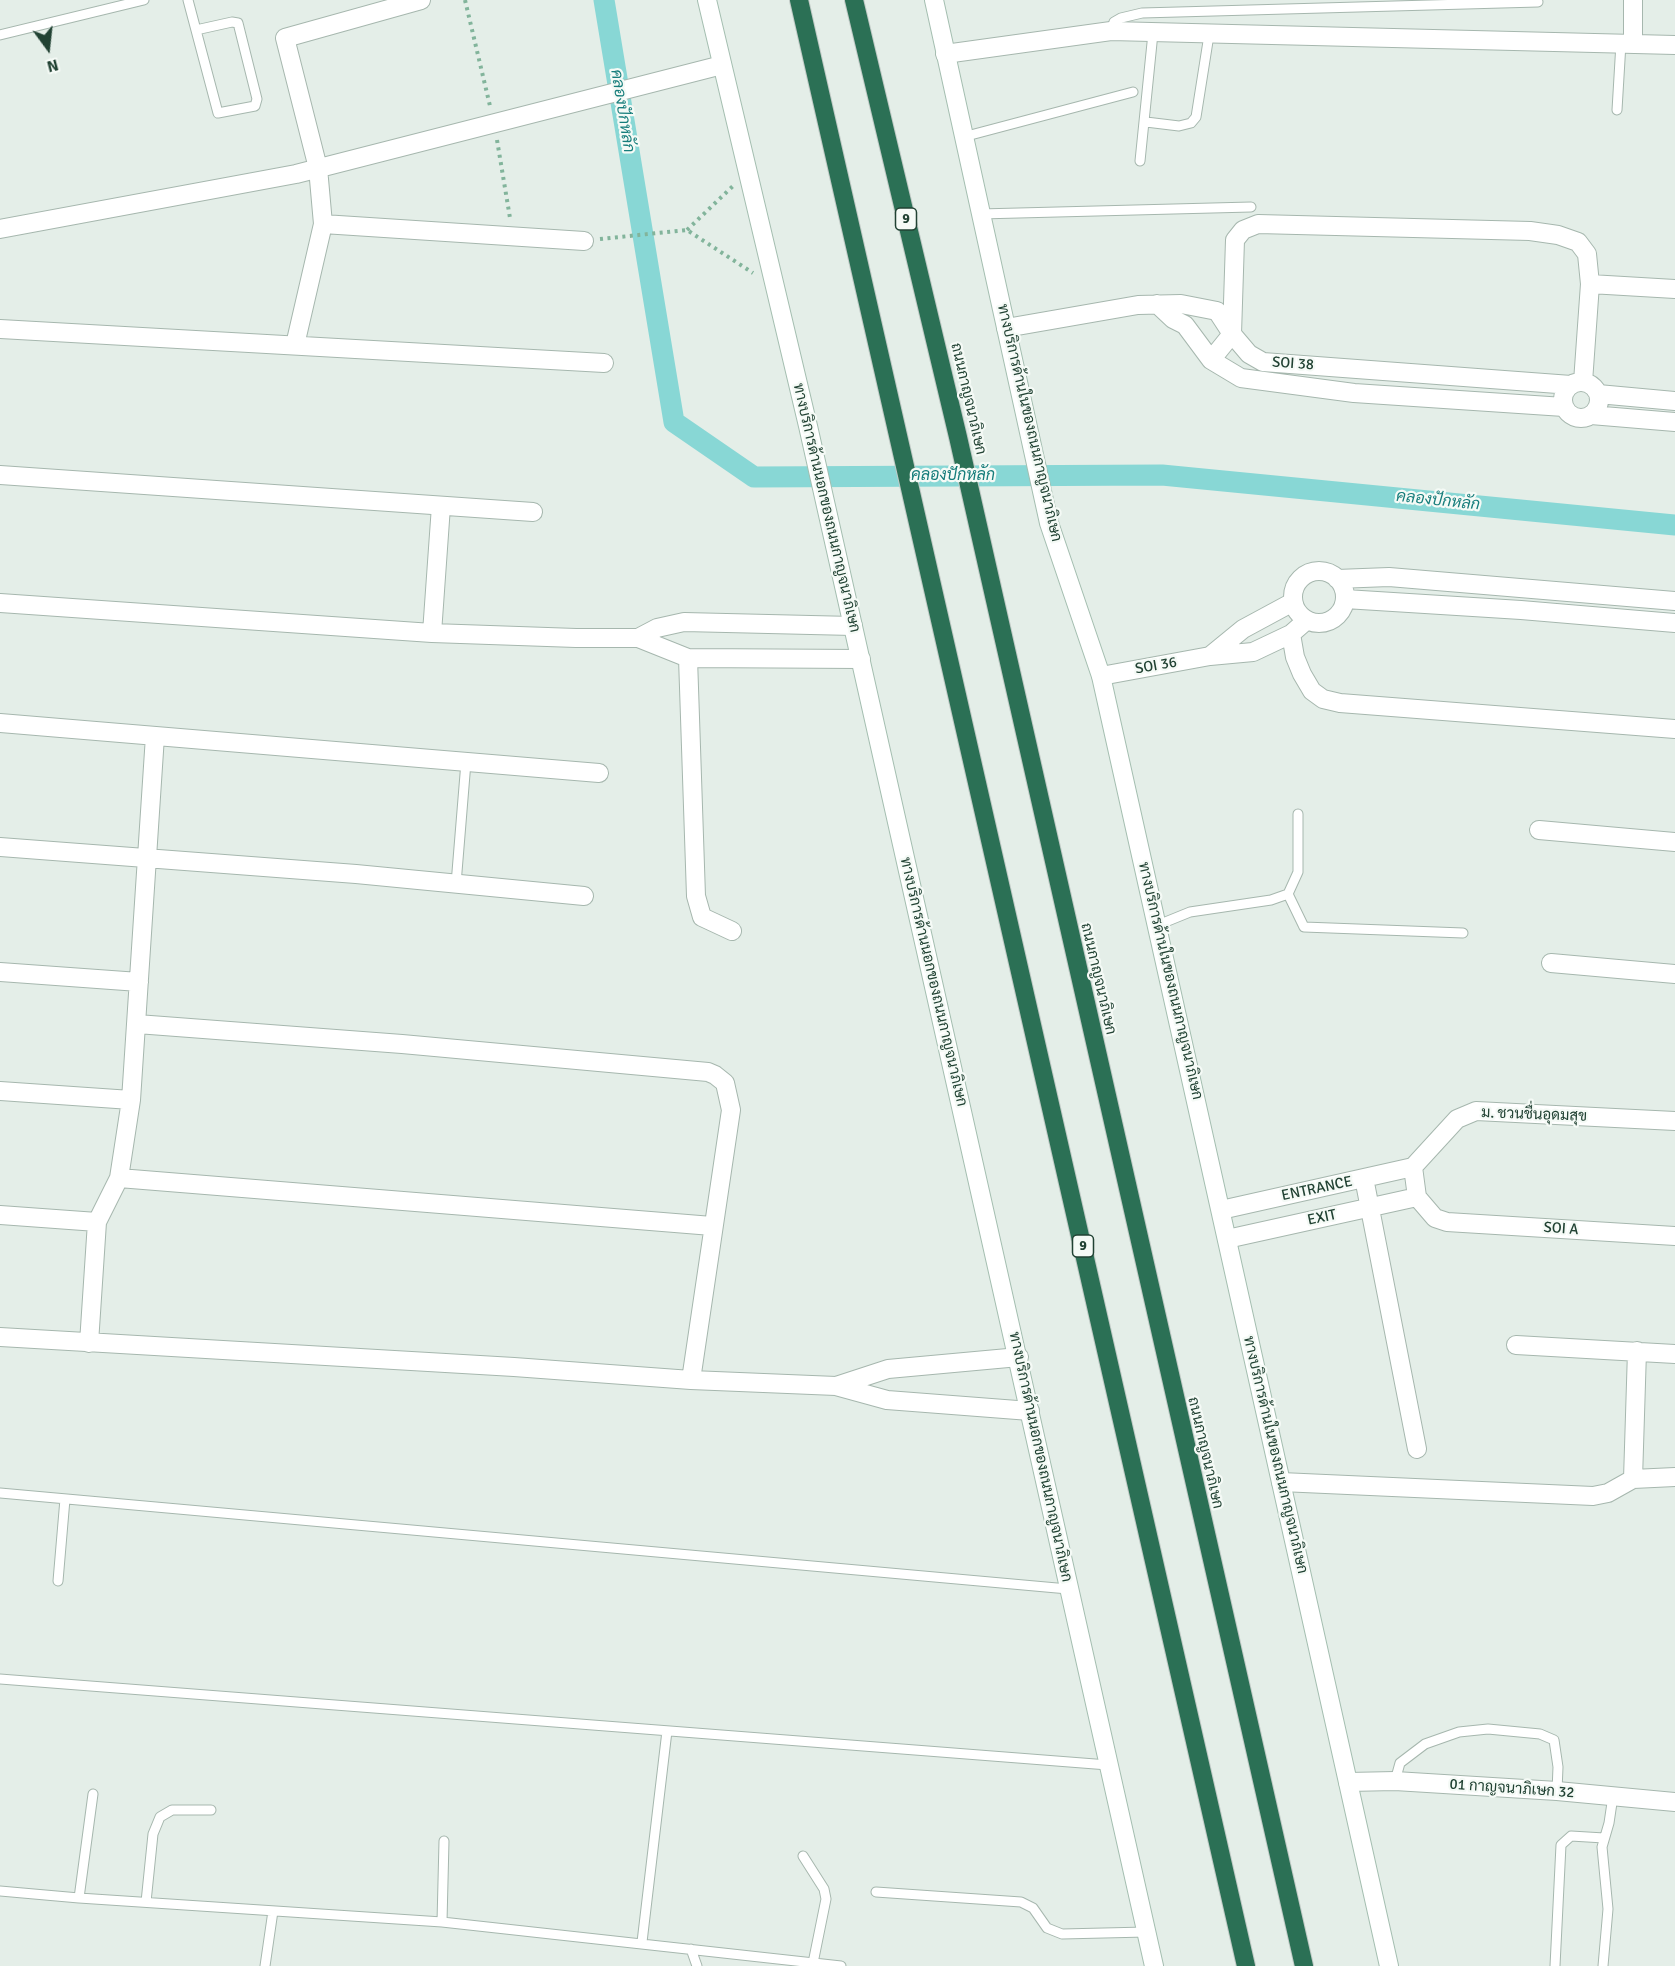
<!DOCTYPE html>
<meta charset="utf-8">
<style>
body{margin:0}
#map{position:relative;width:1675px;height:1966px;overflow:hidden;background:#e4eee8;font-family:Signika,sans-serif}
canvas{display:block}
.north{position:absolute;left:18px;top:18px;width:60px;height:60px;-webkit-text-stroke:4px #f5faf6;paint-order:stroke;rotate:165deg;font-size:16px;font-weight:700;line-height:24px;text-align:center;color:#214233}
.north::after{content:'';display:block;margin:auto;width:21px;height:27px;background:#214233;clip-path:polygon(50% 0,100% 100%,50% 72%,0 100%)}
</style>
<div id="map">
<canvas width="1675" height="1966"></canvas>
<div class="north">N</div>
</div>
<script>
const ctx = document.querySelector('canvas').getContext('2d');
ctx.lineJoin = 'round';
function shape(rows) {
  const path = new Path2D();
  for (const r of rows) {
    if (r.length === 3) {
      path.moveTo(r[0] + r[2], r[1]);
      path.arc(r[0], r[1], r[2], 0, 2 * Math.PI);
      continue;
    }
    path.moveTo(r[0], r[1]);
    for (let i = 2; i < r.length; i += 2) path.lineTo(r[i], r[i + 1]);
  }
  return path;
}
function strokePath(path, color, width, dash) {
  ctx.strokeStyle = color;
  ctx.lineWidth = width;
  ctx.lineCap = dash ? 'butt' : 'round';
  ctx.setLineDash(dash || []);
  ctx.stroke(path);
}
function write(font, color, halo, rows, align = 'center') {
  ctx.font = font + ' Signika,Sarabun,sans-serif';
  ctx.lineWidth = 4.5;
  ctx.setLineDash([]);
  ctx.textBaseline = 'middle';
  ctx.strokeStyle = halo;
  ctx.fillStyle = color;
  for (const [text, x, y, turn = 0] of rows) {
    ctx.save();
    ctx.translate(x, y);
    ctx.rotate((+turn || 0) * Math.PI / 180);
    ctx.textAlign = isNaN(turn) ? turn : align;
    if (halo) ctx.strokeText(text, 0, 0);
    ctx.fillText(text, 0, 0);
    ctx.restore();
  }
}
const canal = shape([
 [604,0,674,422,754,477,1162,475,1675,525]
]);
const path = shape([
 [465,0,490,106],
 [497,140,510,218],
 [687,230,734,185],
 [600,239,687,230,753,273]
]);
const service = shape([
 [188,0,218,113,255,106,257,99,238,23,232,22,196,30],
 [1111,31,1114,22,1121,18,1142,13,1538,2],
 [0,35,144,0],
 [1617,110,1621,43],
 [1146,122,1179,126,1191,123,1196,117,1209,35],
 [963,137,1133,92],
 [1140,161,1153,33],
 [980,214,1251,207],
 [456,884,466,762],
 [1288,894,1304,927,1463,933],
 [1158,925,1190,912,1271,900,1288,894,1298,872,1298,814],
 [0,1493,1068,1589],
 [58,1581,65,1499],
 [0,1679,1108,1765],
 [1395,1781,1400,1763,1425,1744,1459,1732,1488,1729,1540,1734,1554,1740,1558,1767,1557,1791],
 [444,1841,442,1922,841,1966],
 [803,1856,824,1889,826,1899,813,1963],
 [0,1891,79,1898,93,1794],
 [876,1892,1021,1902,1033,1908,1047,1928,1062,1934,1146,1932],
 [79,1898,442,1922],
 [146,1902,153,1834,160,1817,172,1810,211,1810],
 [642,1942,667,1731],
 [691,1949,697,1966],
 [265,1966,273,1911],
 [1555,1966,1561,1845,1571,1836,1604,1838],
 [1603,1966,1608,1909,1602,1847,1609,1823,1613,1796]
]);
const minor = shape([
 [1633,44,1633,0],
 [945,54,1111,31,1675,45],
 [323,224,584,241],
 [0,229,296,174,722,65],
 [1590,284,1675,289],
 [1157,304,1173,319,1185,325,1211,360,1241,378,1354,393,1564,407],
 [1006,328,1138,305,1181,304,1217,311,1232,334,1249,354,1263,362,1571,385],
 [0,329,604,363],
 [295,345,323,224,318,168,285,38,421,0],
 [1211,360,1232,334,1235,240,1243,230,1258,224,1530,231,1558,235,1578,242,1587,254,1590,284,1583,382],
 [1581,400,18],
 [1598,394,1675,401],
 [1591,415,1675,422],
 [0,475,533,512],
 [1319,597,26],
 [1337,579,1389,577,1675,601],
 [1345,599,1521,610,1675,623],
 [0,603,432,633,576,638,638,638,657,628,684,622,853,626],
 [432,633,441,506],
 [1291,634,1295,657,1302,674,1312,691,1323,699,1340,703,1675,729],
 [638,638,688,658,861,659],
 [1210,656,1243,629,1293,602],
 [688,658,696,896,702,917,732,931],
 [1101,676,1210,656,1253,652,1291,634,1307,620],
 [0,723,599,773],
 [1539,830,1675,842],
 [0,847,356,874,584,896],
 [1551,963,1675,974],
 [0,972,139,982],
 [137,1024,402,1044,708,1072,715,1075,725,1083,731,1110,691,1380],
 [0,1091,131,1100],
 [1675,1121,1476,1111,1457,1119,1413,1167,1417,1197,1435,1218,1447,1222,1675,1236],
 [119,1178,712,1226],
 [1364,1178,1417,1449],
 [1221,1210,1413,1167],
 [0,1215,97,1222],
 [1227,1239,1417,1197],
 [0,1337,514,1367,691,1380,836,1386,887,1400,1030,1411],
 [89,1343,97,1222,119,1178,131,1100,155,736],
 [1516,1345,1675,1354],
 [836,1386,888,1369,1019,1357],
 [1633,1479,1637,1351],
 [1281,1482,1593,1496,1608,1493,1633,1479,1675,1477],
 [1348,1782,1395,1781,1557,1791,1675,1802]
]);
const secondary = shape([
 [707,0,808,426,1154,1966],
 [934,0,1049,523,1101,676,1389,1966]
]);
const motorway = shape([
 [799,0,1246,1966],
 [854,0,958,437,1304,1966]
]);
const shields = [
 [906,219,21],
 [1083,1246,21]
];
const shieldNames = [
 ["9",906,219],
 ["9",1083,1246]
];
const streetNames = [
 ["SOI 38",1293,364,4],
 ["ถนนกาญจนาภิเษก",968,399,77],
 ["ทางบริการด้านในของถนนกาญจนาภิเษก",1029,423,77],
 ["ทางบริการด้านนอกของถนนกาญจนาภิเษก",826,508,77],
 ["SOI 36",1156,666,-10],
 ["ถนนกาญจนาภิเษก",1098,979,77],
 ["ทางบริการด้านในของถนนกาญจนาภิเษก",1170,981,77],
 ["ทางบริการด้านนอกของถนนกาญจนาภิเษก",933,982,77],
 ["ม. ชวนชื่นอุดมสุข",1534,1115,2],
 ["ENTRANCE",1317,1189,-12],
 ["EXIT",1322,1218,-12],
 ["SOI A",1561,1229,4],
 ["ถนนกาญจนาภิเษก",1205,1453,77],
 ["ทางบริการด้านในของถนนกาญจนาภิเษก",1275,1455,77],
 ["ทางบริการด้านนอกของถนนกาญจนาภิเษก",1040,1457,78],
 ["01 กาญจนาภิเษก 32",1512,1789,4]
];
const waterNames = [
 ["คลองปักหลัก",622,111,81],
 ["คลองปักหลัก",953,476],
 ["คลองปักหลัก",1438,501,6]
];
strokePath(canal, '#88d7d5', 21);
strokePath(service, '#a6b7ae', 11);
strokePath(minor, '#a6b7ae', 20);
strokePath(secondary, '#a4beb0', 20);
strokePath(motorway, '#c1cac6', 20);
strokePath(path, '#82b49b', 4, [3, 4.5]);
strokePath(service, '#fff', 9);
strokePath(minor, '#fff', 18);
strokePath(secondary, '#fff', 18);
strokePath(motorway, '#2b7055', 18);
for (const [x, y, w] of shields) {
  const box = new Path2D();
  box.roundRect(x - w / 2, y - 11, w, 22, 4.5);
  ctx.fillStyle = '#f5faf6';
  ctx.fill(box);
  strokePath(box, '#214233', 1.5);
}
write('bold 14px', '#214233', null, shieldNames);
write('15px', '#214233', '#f5faf6', streetNames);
write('italic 16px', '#167d7b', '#f5faf6', waterNames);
</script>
